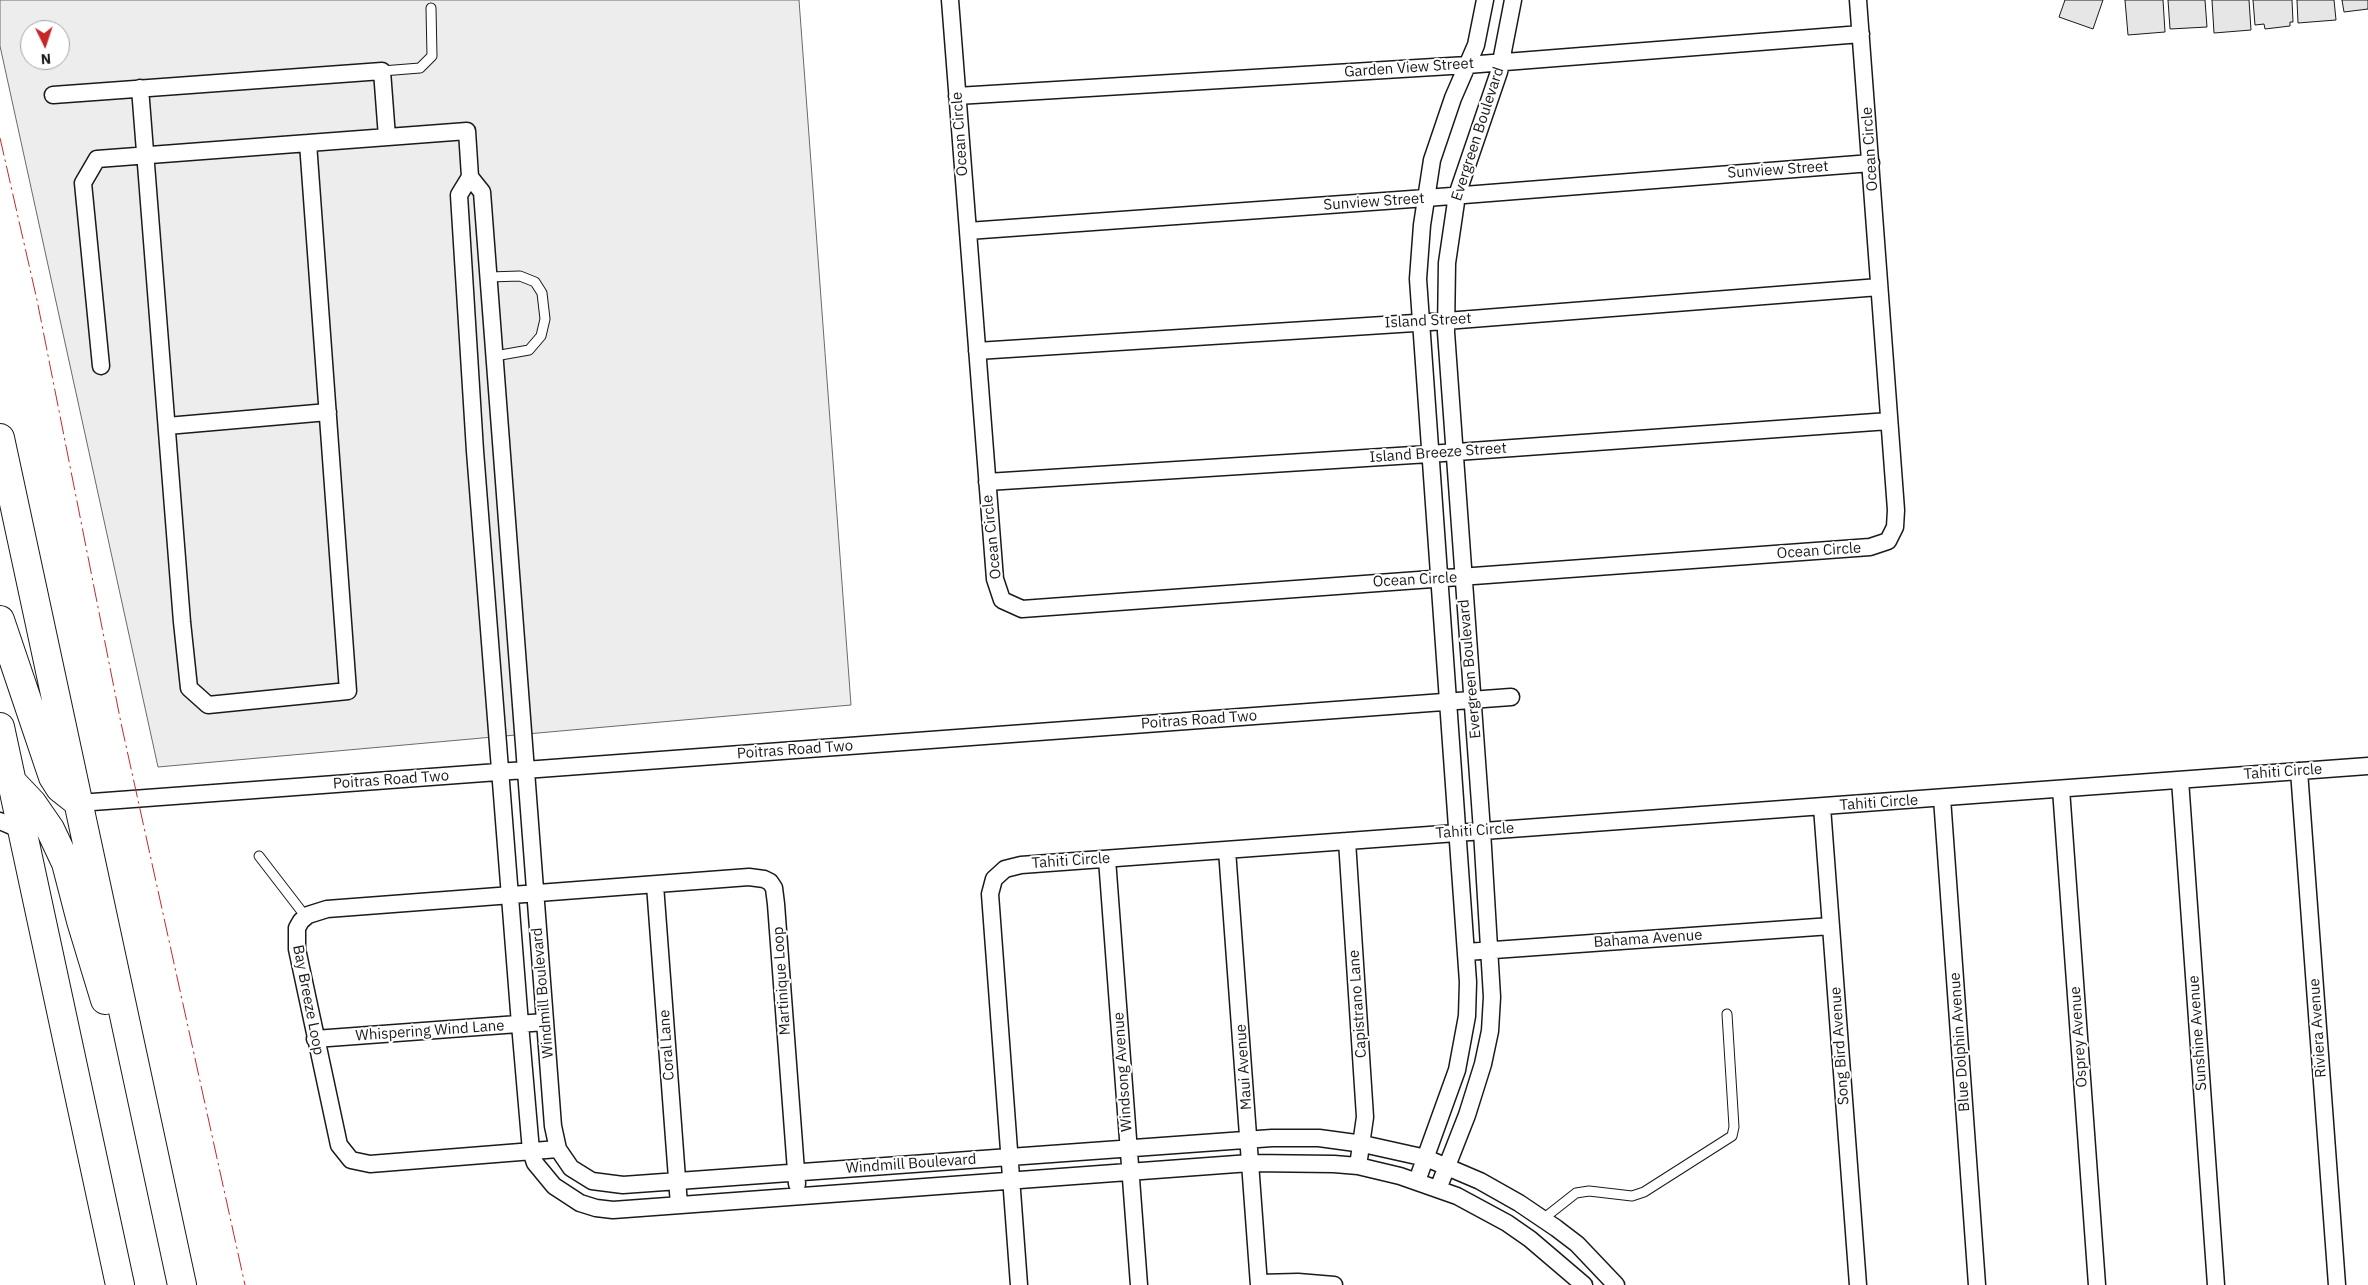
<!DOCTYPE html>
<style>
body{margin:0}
#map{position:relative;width:2368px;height:1285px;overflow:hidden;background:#fff;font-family:"IBM Plex Sans",sans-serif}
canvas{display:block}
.north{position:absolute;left:20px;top:20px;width:50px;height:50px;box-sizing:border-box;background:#fff;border:1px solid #a3a3a3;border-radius:50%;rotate:176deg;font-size:14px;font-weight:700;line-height:20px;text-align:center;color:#1a1a1a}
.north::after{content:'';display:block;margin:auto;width:18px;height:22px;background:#c62828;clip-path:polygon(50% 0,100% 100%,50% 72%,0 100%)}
</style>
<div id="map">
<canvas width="2368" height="1285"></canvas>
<div class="north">N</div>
</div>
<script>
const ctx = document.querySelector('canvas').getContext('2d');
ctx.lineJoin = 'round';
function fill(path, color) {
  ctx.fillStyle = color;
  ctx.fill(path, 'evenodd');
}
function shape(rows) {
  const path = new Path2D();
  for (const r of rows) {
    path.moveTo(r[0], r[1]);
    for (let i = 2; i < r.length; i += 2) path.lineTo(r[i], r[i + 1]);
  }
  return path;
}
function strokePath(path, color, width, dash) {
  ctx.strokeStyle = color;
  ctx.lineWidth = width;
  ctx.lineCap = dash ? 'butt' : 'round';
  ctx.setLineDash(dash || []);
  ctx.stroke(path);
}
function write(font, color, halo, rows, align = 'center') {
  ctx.font = font + ' "IBM Plex Sans",sans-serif';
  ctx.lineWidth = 4;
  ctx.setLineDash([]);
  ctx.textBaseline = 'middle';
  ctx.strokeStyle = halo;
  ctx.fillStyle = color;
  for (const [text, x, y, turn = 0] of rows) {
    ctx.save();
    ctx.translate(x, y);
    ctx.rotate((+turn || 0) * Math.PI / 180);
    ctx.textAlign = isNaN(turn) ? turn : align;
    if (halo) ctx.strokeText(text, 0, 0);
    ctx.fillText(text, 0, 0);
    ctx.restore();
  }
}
const built = shape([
 [0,0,799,0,851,705,158,767,0,46,0,0],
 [30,30,60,30,60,60,30,60,30,30]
]);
const building = shape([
 [2065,0,2103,0,2093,29,2059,17,2065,0],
 [2125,0,2163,0,2165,32,2128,35,2125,0],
 [2168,0,2205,0,2207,27,2170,29,2168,0],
 [2212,0,2249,0,2251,30,2214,33,2212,0],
 [2253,0,2292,0,2293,22,2290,22,2290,26,2265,29,2264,24,2255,25,2253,0],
 [2297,0,2334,0,2336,20,2298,23,2297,0],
 [2342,0,2368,0,2368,9,2344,12,2342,0]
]);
const lane = shape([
 [382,71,420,68,432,56,431,8],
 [489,277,520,276,535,282,542,293,545,319,541,336,529,350,495,356],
 [259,856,306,917],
 [1543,1219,1576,1193,1589,1191,1632,1196,1644,1192,1732,1136,1734,1127,1727,1014]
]);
const street = shape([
 [950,0,995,579,1002,600,1022,609,1870,547,1888,541,1895,527,1896,510,1858,0],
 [140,88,182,622,189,688,208,705,348,691,308,143],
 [53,95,382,71,387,137],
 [957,96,1467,65,1861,34],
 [968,231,1426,198,1871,163],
 [977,351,1446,321,1879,287],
 [101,366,83,183,97,159,467,131,470,177],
 [167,426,328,412],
 [987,482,1429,454,1889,421],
 [2299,771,2337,1285],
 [2180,780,2216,1285],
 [2061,789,2097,1285],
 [1942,798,1977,1285],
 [79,803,1511,697],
 [1822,807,1858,1285],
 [0,821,21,830],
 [1347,841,1365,1117,1358,1166],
 [1227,850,1259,1285],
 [1107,859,1139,1285],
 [655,885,679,1205],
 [1466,952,1831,926],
 [315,1039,545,1022],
 [558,1149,370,1164,351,1160,339,1145,297,949,297,928,301,921,308,915,327,909,749,877,764,879,770,882,774,888,776,904,797,1184],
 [1417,1181,1457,1070,1467,1016,1468,982,1418,279,1422,225,1432,160,1453,98,1476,45,1485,0],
 [1438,1189,1467,1115,1483,1064,1490,1031,1492,997,1482,831,1446,332,1447,263,1457,195,1499,72,1513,0],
 [1259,1283,1298,1282,1334,1285],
 [1019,1285,990,894,994,879,1005,869,1021,865,2368,766],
 [1584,1285,1530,1239,1507,1223,1457,1196,1400,1176,1358,1166,1334,1164,1250,1163,613,1210,596,1208,580,1203,554,1186,535,1163,531,1151,520,1024,475,451,459,195,470,177,482,192,553,1126,558,1149,571,1168,592,1181,623,1185,1272,1138,1319,1138,1363,1144,1426,1158,1480,1181,1519,1203,1556,1228,1577,1244,1616,1285]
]);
const highway = shape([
 [0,438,182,1285],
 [0,620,53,777,60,788,79,803],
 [0,727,120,1285],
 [13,783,32,803,50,829,66,863,81,921,105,1000]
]);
const power = shape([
 [0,138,37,300,121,723,245,1285]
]);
const streetNames = [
 ["Garden View Street",1409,68,-4],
 ["Ocean Circle",960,134,-94],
 ["Evergreen Boulevard",1478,134,-72],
 ["Ocean Circle",1870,149,-94],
 ["Sunview Street",1778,170,-4],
 ["Sunview Street",1374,202,-4],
 ["Island Street",1428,321,-3],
 ["Island Breeze Street",1438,453,-4],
 ["Ocean Circle",992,537,-96],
 ["Ocean Circle",1819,551,-4],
 ["Ocean Circle",1415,580,-3],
 ["Evergreen Boulevard",1470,669,-95],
 ["Poitras Road Two",1199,720,-4],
 ["Poitras Road Two",795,750,-4],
 ["Tahiti Circle",2283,772,-4],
 ["Poitras Road Two",391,780,-4],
 ["Tahiti Circle",1879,803,-4],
 ["Tahiti Circle",1475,831,-4],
 ["Tahiti Circle",1071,861,-4],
 ["Bahama Avenue",1648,939,-4],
 ["Martinique Loop",782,981,-94],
 ["Windmill Boulevard",543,993,-95],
 ["Bay Breeze Loop",308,1000,79],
 ["Capistrano Lane",1358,1004,-94],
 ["Riviera Avenue",2318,1028,-94],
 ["Whispering Wind Lane",430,1031,-4],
 ["Sunshine Avenue",2198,1033,-94],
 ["Osprey Avenue",2079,1037,-94],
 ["Blue Dolphin Avenue",1960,1042,-94],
 ["Coral Lane",667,1045,-94],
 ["Song Bird Avenue",1840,1046,-94],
 ["Maui Avenue",1244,1067,-94],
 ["Windsong Avenue",1123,1072,-94],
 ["Windmill Boulevard",911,1164,-4]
];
fill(built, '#ededed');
strokePath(built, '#6a6a6a', 1);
fill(building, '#e6e6e6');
strokePath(building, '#1a1a1a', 1);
strokePath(lane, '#1a1a1a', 11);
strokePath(street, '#1a1a1a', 19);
strokePath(highway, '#1a1a1a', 30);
strokePath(lane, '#fff', 9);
strokePath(street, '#fff', 16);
strokePath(highway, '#fff', 28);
strokePath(power, '#c62828', 1, [18, 4, 2.5, 4]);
write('15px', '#1a1a1a', '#fff', streetNames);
</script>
